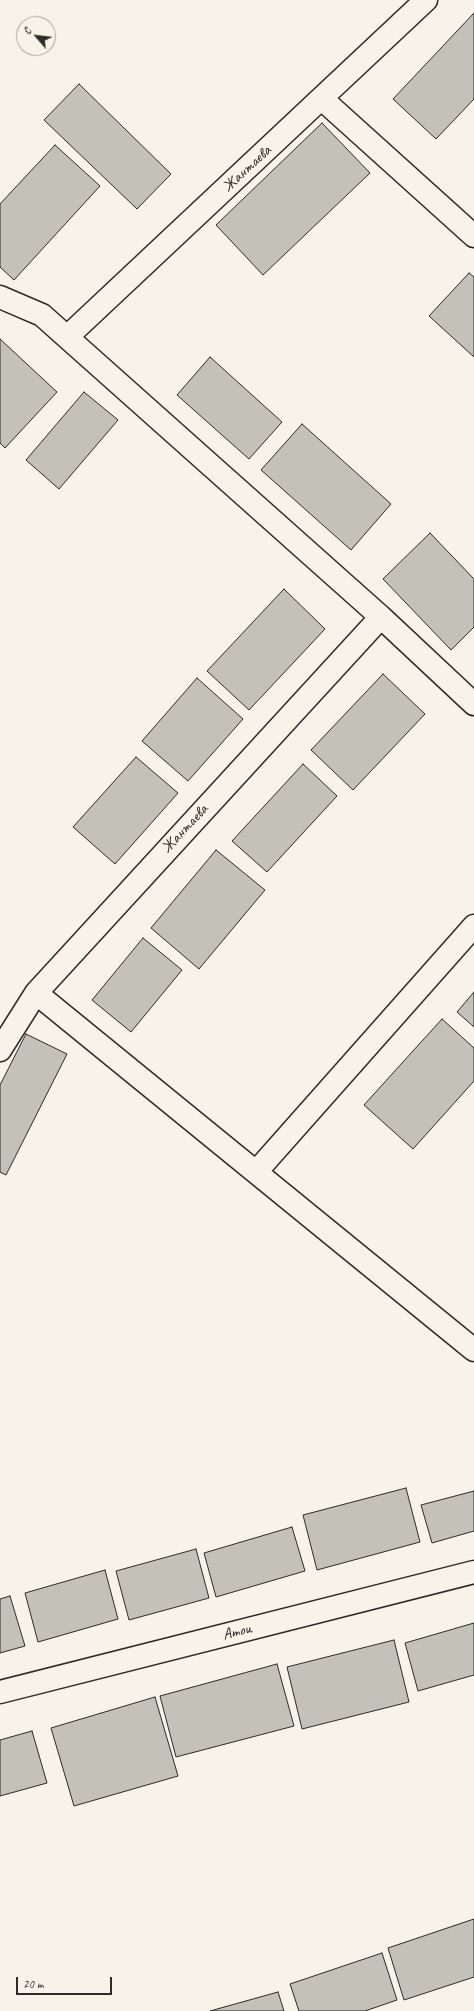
<!DOCTYPE html>
<meta charset="utf-8">
<style>
body{margin:0}
#map{position:relative;width:474px;height:2011px;overflow:hidden;background:#f7f3e8;font-family:Caveat,sans-serif}
canvas{display:block}
.north{position:absolute;left:16px;top:16px;width:40px;height:40px;box-sizing:border-box;background:#f7f3e8;border:1px solid #a5a39c;border-radius:50%;rotate:298deg;font-size:11px;font-weight:700;line-height:16px;text-align:center;color:#2b2b2b}
.north::after{content:'';display:block;margin:auto;width:14px;height:18px;background:#2b2b2b;clip-path:polygon(50% 0,100% 100%,50% 72%,0 100%)}
.scale{position:absolute;left:16px;top:1977px;width:96px;height:18px;box-sizing:border-box;border:2px solid #2b2b2b;border-top:0;padding-left:5px;font-size:12px;line-height:14px;white-space:nowrap;color:#2b2b2b;-webkit-text-stroke:3px #f7f3e8;paint-order:stroke}
</style>
<div id="map">
<canvas width="474" height="2011"></canvas>
<div class="north">С</div>
<div class="scale">20 m</div>
</div>
<script>
const ctx = document.querySelector('canvas').getContext('2d');
ctx.lineJoin = 'round';
function fill(path, color) {
  ctx.fillStyle = color;
  ctx.fill(path, 'evenodd');
}
function shape(rows) {
  const path = new Path2D();
  for (const r of rows) {
    path.moveTo(r[0], r[1]);
    for (let i = 2; i < r.length; i += 2) path.lineTo(r[i], r[i + 1]);
  }
  return path;
}
function strokePath(path, color, width, dash) {
  ctx.strokeStyle = color;
  ctx.lineWidth = width;
  ctx.lineCap = dash ? 'butt' : 'round';
  ctx.setLineDash(dash || []);
  ctx.stroke(path);
}
function write(font, color, halo, rows, align = 'center') {
  ctx.font = font + ' Caveat,sans-serif';
  ctx.lineWidth = 3;
  ctx.setLineDash([]);
  ctx.textBaseline = 'middle';
  ctx.strokeStyle = halo;
  ctx.fillStyle = color;
  for (const [text, x, y, turn = 0] of rows) {
    ctx.save();
    ctx.translate(x, y);
    ctx.rotate((+turn || 0) * Math.PI / 180);
    ctx.textAlign = isNaN(turn) ? turn : align;
    if (halo) ctx.strokeText(text, 0, 0);
    ctx.fillText(text, 0, 0);
    ctx.restore();
  }
}
const building = shape([
 [474,13,474,99,436,139,393,99,474,13],
 [79,84,171,174,137,209,44,120,79,84],
 [322,123,370,173,263,275,216,225,322,123],
 [55,145,100,186,14,280,0,267,0,204,55,145],
 [469,273,474,277,474,357,429,316,469,273],
 [0,339,57,392,5,448,0,443,0,339],
 [210,357,282,422,249,459,177,395,210,357],
 [84,392,118,420,59,489,26,460,84,392],
 [302,424,391,504,351,550,261,470,302,424],
 [430,533,474,579,474,627,451,650,383,579,430,533],
 [284,589,325,629,249,710,207,671,284,589],
 [383,674,425,714,353,790,311,750,383,674],
 [197,678,243,719,188,781,142,741,197,678],
 [136,757,178,793,115,864,73,827,136,757],
 [303,764,337,796,267,872,232,841,303,764],
 [216,850,265,890,199,969,151,928,216,850],
 [143,938,182,970,131,1032,92,1000,143,938],
 [474,992,474,1027,457,1012,474,992],
 [442,1019,474,1048,474,1081,413,1149,364,1105,442,1019],
 [26,1034,67,1054,6,1175,0,1172,0,1085,26,1034],
 [406,1488,420,1542,317,1570,303,1515,406,1488],
 [474,1491,474,1531,432,1543,421,1505,474,1491],
 [292,1527,305,1571,216,1597,204,1553,292,1527],
 [196,1549,209,1598,129,1620,116,1571,196,1549],
 [105,1570,118,1619,38,1642,25,1593,105,1570],
 [10,1596,25,1646,0,1653,0,1599,10,1596],
 [474,1623,474,1675,418,1691,405,1643,474,1623],
 [394,1640,409,1702,302,1729,287,1667,394,1640],
 [277,1664,294,1726,176,1757,160,1696,277,1664],
 [155,1697,178,1776,74,1806,51,1728,155,1697],
 [32,1731,47,1783,0,1796,0,1740,32,1731],
 [474,1919,474,1977,404,2000,388,1948,474,1919],
 [382,1953,397,2000,365,2011,299,2011,290,1984,382,1953],
 [278,1992,284,2011,210,2011,278,1992]
]);
const minor = shape([
 [322,99,474,236],
 [0,297,42,315,381,617,474,704],
 [67,337,426,0],
 [36,993,474,1350],
 [0,1050,36,993,381,617],
 [256,1172,474,926],
 [0,1692,474,1572]
]);
const streetNames = [
 ["Жантаева",247,169,-43],
 ["Жантаева",185,829,-47],
 ["Атои",237,1632,-14]
];
fill(building, '#c4c1b9');
strokePath(building, '#2b2b2b', 1);
strokePath(minor, '#2b2b2b', 25);
strokePath(minor, '#f7f3e8', 22);
write('16px', '#2b2b2b', '#f7f3e8', streetNames);
</script>
